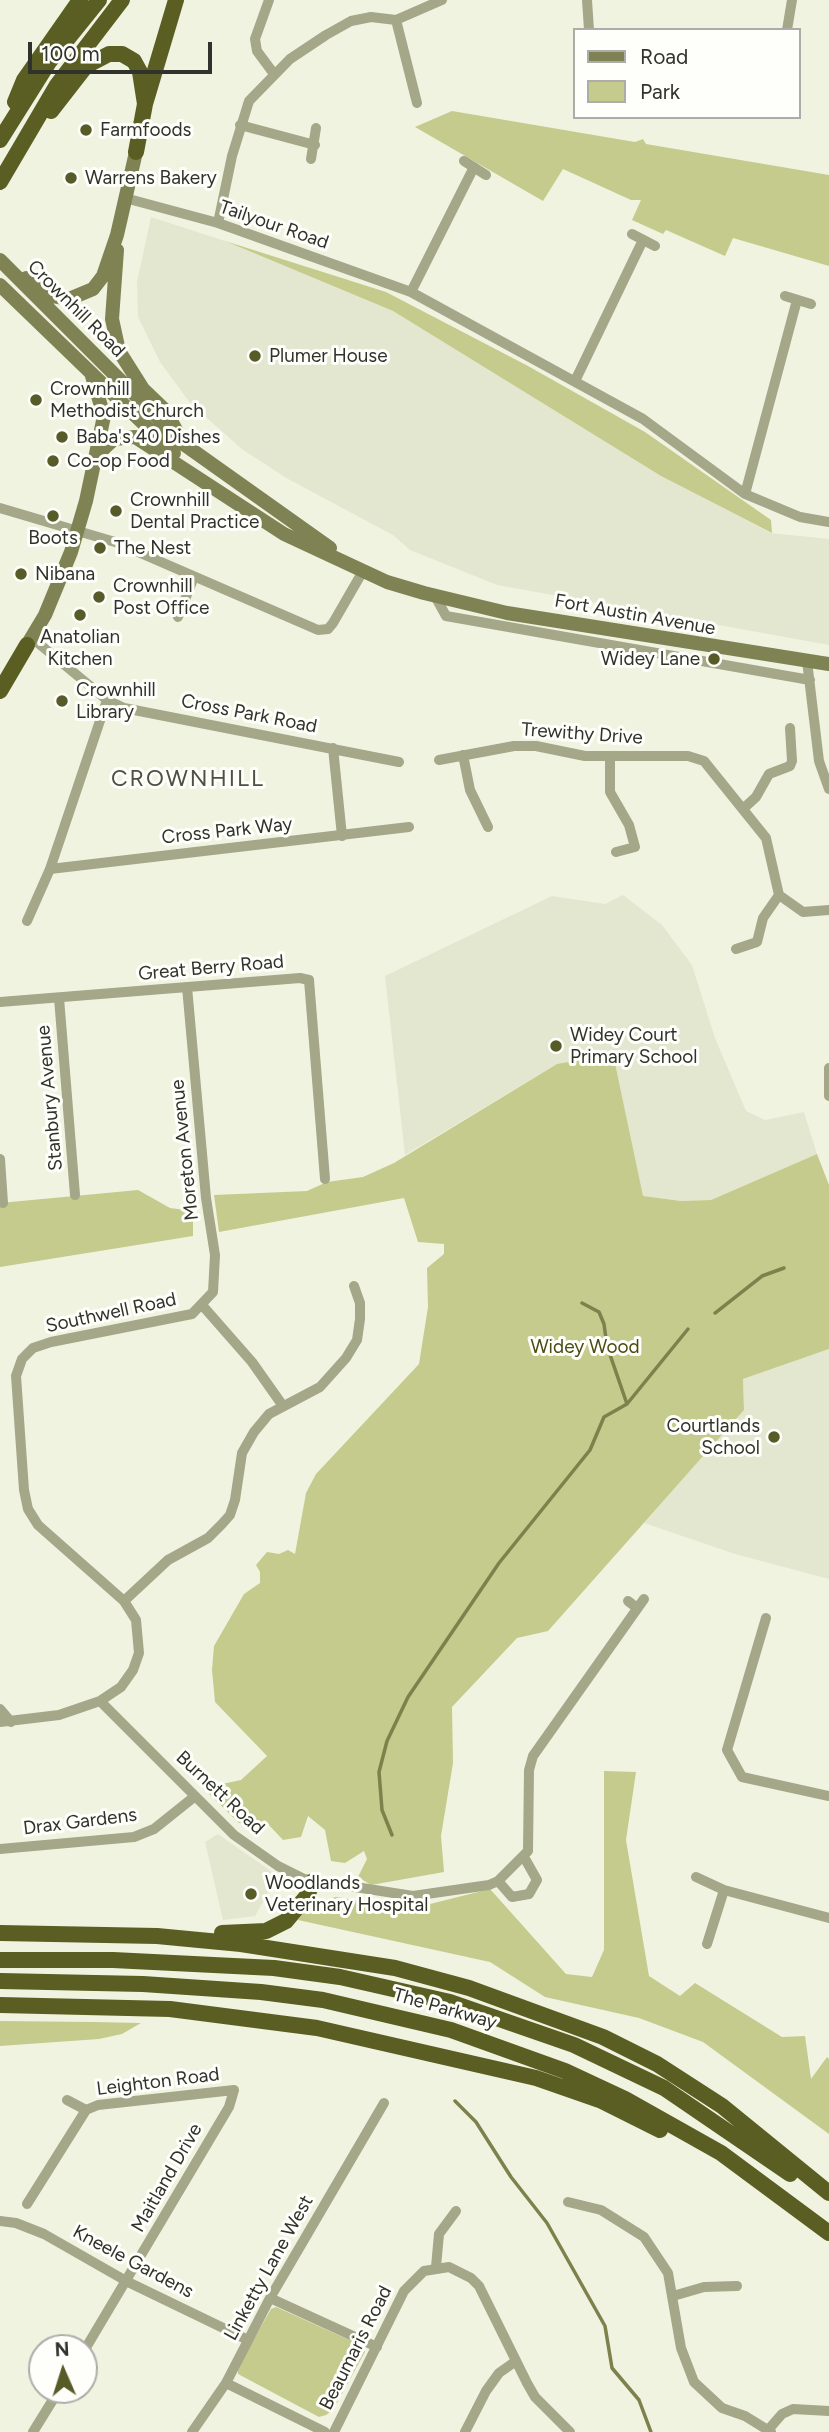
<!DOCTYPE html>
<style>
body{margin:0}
#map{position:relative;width:829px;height:2432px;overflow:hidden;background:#f1f3e1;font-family:Figtree,sans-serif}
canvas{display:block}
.legend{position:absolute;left:573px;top:28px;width:228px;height:91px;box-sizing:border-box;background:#fefffb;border:2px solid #acada8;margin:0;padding:9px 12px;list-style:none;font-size:21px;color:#31322b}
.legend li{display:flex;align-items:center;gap:14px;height:35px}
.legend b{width:35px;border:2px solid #acada8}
.north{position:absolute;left:28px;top:2334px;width:70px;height:70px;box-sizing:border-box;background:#fefffb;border:2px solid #acada8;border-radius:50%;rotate:357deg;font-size:19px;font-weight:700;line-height:28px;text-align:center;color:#31322b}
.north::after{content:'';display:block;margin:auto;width:24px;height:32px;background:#575b28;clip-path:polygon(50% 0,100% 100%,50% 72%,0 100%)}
.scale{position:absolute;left:28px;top:42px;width:184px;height:32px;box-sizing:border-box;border:4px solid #31322b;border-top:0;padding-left:9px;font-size:21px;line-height:24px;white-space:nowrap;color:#31322b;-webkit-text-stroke:5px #fefffb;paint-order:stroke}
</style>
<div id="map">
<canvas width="829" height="2432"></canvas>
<ul class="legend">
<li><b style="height:9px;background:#7f8354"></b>Road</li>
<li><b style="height:19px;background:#c5cb8d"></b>Park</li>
</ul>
<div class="north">N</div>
<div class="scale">100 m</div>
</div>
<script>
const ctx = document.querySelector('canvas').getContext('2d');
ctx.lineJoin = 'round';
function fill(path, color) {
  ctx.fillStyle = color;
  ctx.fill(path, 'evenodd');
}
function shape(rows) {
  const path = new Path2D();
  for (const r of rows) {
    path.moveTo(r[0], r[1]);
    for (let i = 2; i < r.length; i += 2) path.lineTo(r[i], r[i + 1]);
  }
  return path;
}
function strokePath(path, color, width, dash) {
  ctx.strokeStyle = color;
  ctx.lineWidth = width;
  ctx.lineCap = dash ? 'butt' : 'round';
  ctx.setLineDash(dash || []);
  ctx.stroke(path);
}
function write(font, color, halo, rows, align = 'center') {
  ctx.font = font + ' Figtree,sans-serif';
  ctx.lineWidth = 6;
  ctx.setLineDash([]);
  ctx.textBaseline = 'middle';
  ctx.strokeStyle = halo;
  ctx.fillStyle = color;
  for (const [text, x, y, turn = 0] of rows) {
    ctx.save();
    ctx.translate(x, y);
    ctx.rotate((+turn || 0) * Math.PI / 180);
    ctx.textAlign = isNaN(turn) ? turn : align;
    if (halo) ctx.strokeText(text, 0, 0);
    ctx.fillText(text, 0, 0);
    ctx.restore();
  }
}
const built = shape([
 [151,217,225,241,393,311,661,476,771,533,829,539,829,645,497,585,410,550,393,535,288,479,243,450,190,403,160,362,138,317,137,282],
 [623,895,662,925,692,965,715,1038,746,1111,765,1120,804,1112,817,1154,711,1200,681,1201,642,1196,612,1054,557,1064,405,1155,385,976,552,896,605,904],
 [829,1349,829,1579,735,1554,644,1523,744,1410,743,1379],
 [218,1834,278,1876,255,1916,223,1920,205,1842]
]);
const green = shape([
 [452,111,635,142,643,139,646,144,829,175,829,266,733,238,725,256,666,230,663,234,632,220,641,200,631,200,563,169,543,201,415,127],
 [225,241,386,292,528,366,645,432,771,520,772,533,661,476,393,311],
 [613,1054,643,1196,681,1201,711,1200,817,1154,829,1185,829,1349,743,1379,744,1410,548,1631,517,1638,452,1707,453,1763,441,1836,444,1872,371,1885,358,1877,367,1859,364,1851,345,1863,331,1861,325,1830,308,1816,301,1837,283,1840,267,1823,239,1823,203,1788,241,1780,267,1756,215,1702,212,1670,214,1646,244,1594,260,1583,260,1572,256,1565,267,1552,279,1554,288,1550,295,1554,306,1493,316,1474,419,1364,428,1307,427,1268,444,1254,444,1244,418,1242,404,1198,219,1232,214,1195,307,1191,327,1182,363,1177,394,1163,557,1064],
 [138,1190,170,1208,193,1211,193,1236,0,1267,0,1203],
 [604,1771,636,1772,626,1840,649,1976,680,1996,695,1983,782,2037,805,2036,811,2079,827,2057,829,2059,829,2134,703,2042,639,2018,545,1997,490,1962,298,1920,310,1904,336,1897,383,1905,422,1906,490,1889,566,1974,592,1977,604,1950],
 [0,2021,94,2022,141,2023,122,2034,99,2039,0,2046],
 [276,2307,363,2346,365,2352,333,2410,326,2415,319,2417,238,2374,238,2367,271,2309]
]);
const stream = shape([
 [582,1303,599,1312,604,1324,607,1346,627,1404],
 [715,1313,762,1276,784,1268],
 [392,1835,382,1810,379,1772,387,1741,408,1697,499,1563,590,1450,604,1417,627,1404,688,1329],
 [455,2101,476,2122,511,2177,547,2223,605,2326,612,2368,639,2400,651,2432]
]);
const minor = shape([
 [269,0,255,39,257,51,274,74],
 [587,0,589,30],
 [396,20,417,103],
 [396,20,442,0],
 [787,30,792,0],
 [240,125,315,145],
 [311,159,316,128],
 [464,161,486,175],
 [125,198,218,223,411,292,643,419,745,494,800,517,829,522],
 [218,223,232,156,249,101,290,59,326,35,351,21,371,17,396,20],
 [632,234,655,246],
 [411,292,474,167],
 [785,296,811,304],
 [575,381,643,240],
 [745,494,797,300],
 [0,508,115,542,318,630,328,629,333,623,363,571],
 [435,596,446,616,810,680],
 [178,617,194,577],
 [32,638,107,700,124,708,399,762],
 [807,661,819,761,829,789],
 [333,748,342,836],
 [463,755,470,790,488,827],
 [610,757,610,792,629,825,635,847,616,852],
 [439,760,514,746,536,746,585,756,688,756,704,761,766,838,779,895,803,912,829,910],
 [744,808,756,797,769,774,790,766,792,761,790,728],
 [50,869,409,827],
 [27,921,50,869,107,700],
 [736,949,757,942,763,918,779,895],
 [59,998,75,1195],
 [0,1002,300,978,309,980,325,1179],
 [829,1068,829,1096],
 [0,1159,3,1203],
 [202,1305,252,1362,283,1406],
 [124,1601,168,1560,208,1538,222,1524,230,1515,235,1500,242,1453,254,1432,269,1414,320,1387,346,1358,357,1340,360,1319,360,1303,354,1286],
 [628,1601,637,1608],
 [766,1618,727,1750,742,1777,829,1796],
 [100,1701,234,1835,278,1866,304,1879,413,1896,489,1885,498,1881,528,1851,529,1770,533,1756,644,1599],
 [0,1709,11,1722],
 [0,1722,59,1715,100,1701,121,1687,133,1670,139,1653,136,1620,124,1601,38,1525,28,1509,24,1490,16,1376,22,1359,33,1348,51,1342,192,1314,213,1292,215,1255,206,1198,187,987],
 [0,1849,134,1837,154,1829,194,1797],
 [696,1877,724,1890,829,1918],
 [498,1881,512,1897,529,1894,537,1880,524,1857],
 [707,1944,724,1890],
 [67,2100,86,2110],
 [568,2202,601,2210,644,2237,668,2273,681,2348,694,2382,722,2408,745,2416,771,2432],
 [27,2204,86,2110,98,2105,234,2090,229,2107,84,2351],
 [0,2221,16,2223,44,2234,128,2282,248,2340],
 [436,2267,439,2234,456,2211],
 [673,2296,704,2287,737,2286],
 [270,2298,377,2347],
 [226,2383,325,2432],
 [768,2430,782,2414,793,2409,829,2411],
 [33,2432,59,2390],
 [192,2432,226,2383,270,2298,384,2103],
 [334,2432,404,2291,424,2271,449,2267,471,2278,479,2286,527,2383,535,2397,570,2432],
 [465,2432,486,2391,499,2373,516,2361]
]);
const secondary = shape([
 [117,250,112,319,119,351,143,389,166,411,176,430],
 [0,260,185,445,330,548],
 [26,278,53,296,69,299,93,289,103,276,117,235,136,152],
 [0,285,174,453],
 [96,456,114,439,135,437,284,534,387,582,424,593,507,613,829,664],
 [27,645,45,615,71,552,86,501,104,416,92,376]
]);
const trunk = shape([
 [15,102,24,80,80,0],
 [51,111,86,66,109,54,122,54,134,61,140,72,145,104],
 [0,140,49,62,99,0],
 [136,152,145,104,176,0],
 [0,182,57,85,122,0],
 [0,691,27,645],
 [0,1933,157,1936,241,1944,395,1968,469,1988,603,2037,657,2064,722,2106,829,2193],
 [222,1933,266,1931,286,1921,307,1896,313,1881],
 [0,1960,113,1960,274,1968,340,1977,450,2002,574,2045,664,2088,790,2174],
 [0,1981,143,1984,261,1992,323,2000,451,2030,565,2071,625,2099,721,2153,829,2233],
 [0,2005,170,2009,317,2028,536,2078,602,2101,660,2130]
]);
const markers = [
 [86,130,7,"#575b28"],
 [71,178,7,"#575b28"],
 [255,356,7,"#575b28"],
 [36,400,7,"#575b28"],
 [62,437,7,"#575b28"],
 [53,461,7,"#575b28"],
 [116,511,7,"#575b28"],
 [53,516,7,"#575b28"],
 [100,548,7,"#575b28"],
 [21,574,7,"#575b28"],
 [99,597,7,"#575b28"],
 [80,615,7,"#575b28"],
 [714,659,7,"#575b28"],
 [62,701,7,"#575b28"],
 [556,1046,7,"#575b28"],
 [774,1437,7,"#575b28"],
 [251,1894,7,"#575b28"]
];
const poiNames = [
 ["Farmfoods",100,130],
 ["Warrens Bakery",85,178],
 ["Plumer House",269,356],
 ["Crownhill",50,389],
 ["Methodist Church",50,411],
 ["Baba's 40 Dishes",76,437],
 ["Co-op Food",67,461],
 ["Crownhill",130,500],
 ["Dental Practice",130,522],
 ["Boots",53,538,"center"],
 ["The Nest",114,548],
 ["Nibana",35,574],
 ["Crownhill",113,586],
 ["Post Office",113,608],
 ["Anatolian",80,637,"center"],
 ["Kitchen",80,659,"center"],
 ["Widey Lane",700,659,"right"],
 ["Crownhill",76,690],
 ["Library",76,712],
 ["Widey Court",570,1035],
 ["Primary School",570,1057],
 ["Courtlands",760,1426,"right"],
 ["School",760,1448,"right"],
 ["Woodlands",265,1883],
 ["Veterinary Hospital",265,1905]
];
const streetNames = [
 ["Tailyour Road",274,225,19],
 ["Crownhill Road",76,309,45],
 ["Fort Austin Avenue",635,615,10],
 ["Cross Park Road",249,714,11],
 ["Trewithy Drive",582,734,4],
 ["Cross Park Way",227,831,-6],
 ["Great Berry Road",211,968,-5],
 ["Stanbury Avenue",50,1098,-95],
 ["Moreton Avenue",185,1150,-96],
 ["Southwell Road",111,1313,-12],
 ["Burnett Road",220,1793,43],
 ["Drax Gardens",80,1822,-7],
 ["The Parkway",445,2009,16],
 ["Leighton Road",158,2082,-7],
 ["Maitland Drive",167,2178,-60],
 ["Kneele Gardens",133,2262,28],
 ["Linketty Lane West",269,2268,-61],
 ["Beaumaris Road",356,2348,-63]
];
const parkNames = [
 ["Widey Wood",585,1347]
];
const quarterNames = [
 ["CROWNHILL",188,779]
];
fill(built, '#e4e7cf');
fill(green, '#c5cb8d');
strokePath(stream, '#7d814b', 3.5);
strokePath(minor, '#a4a788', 10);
strokePath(secondary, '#7f8354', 14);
strokePath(trunk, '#5a5e22', 16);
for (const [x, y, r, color] of markers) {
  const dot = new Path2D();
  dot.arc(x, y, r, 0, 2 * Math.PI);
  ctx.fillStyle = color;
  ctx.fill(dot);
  strokePath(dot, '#fefffb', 2.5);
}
write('19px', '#31322b', '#fefffb', poiNames, 'left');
write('19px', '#31322b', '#fefffb', streetNames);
write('19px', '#494c14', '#fefffb', parkNames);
ctx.letterSpacing = '2px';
write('23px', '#4e5041', '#fefffb', quarterNames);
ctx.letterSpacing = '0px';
</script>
